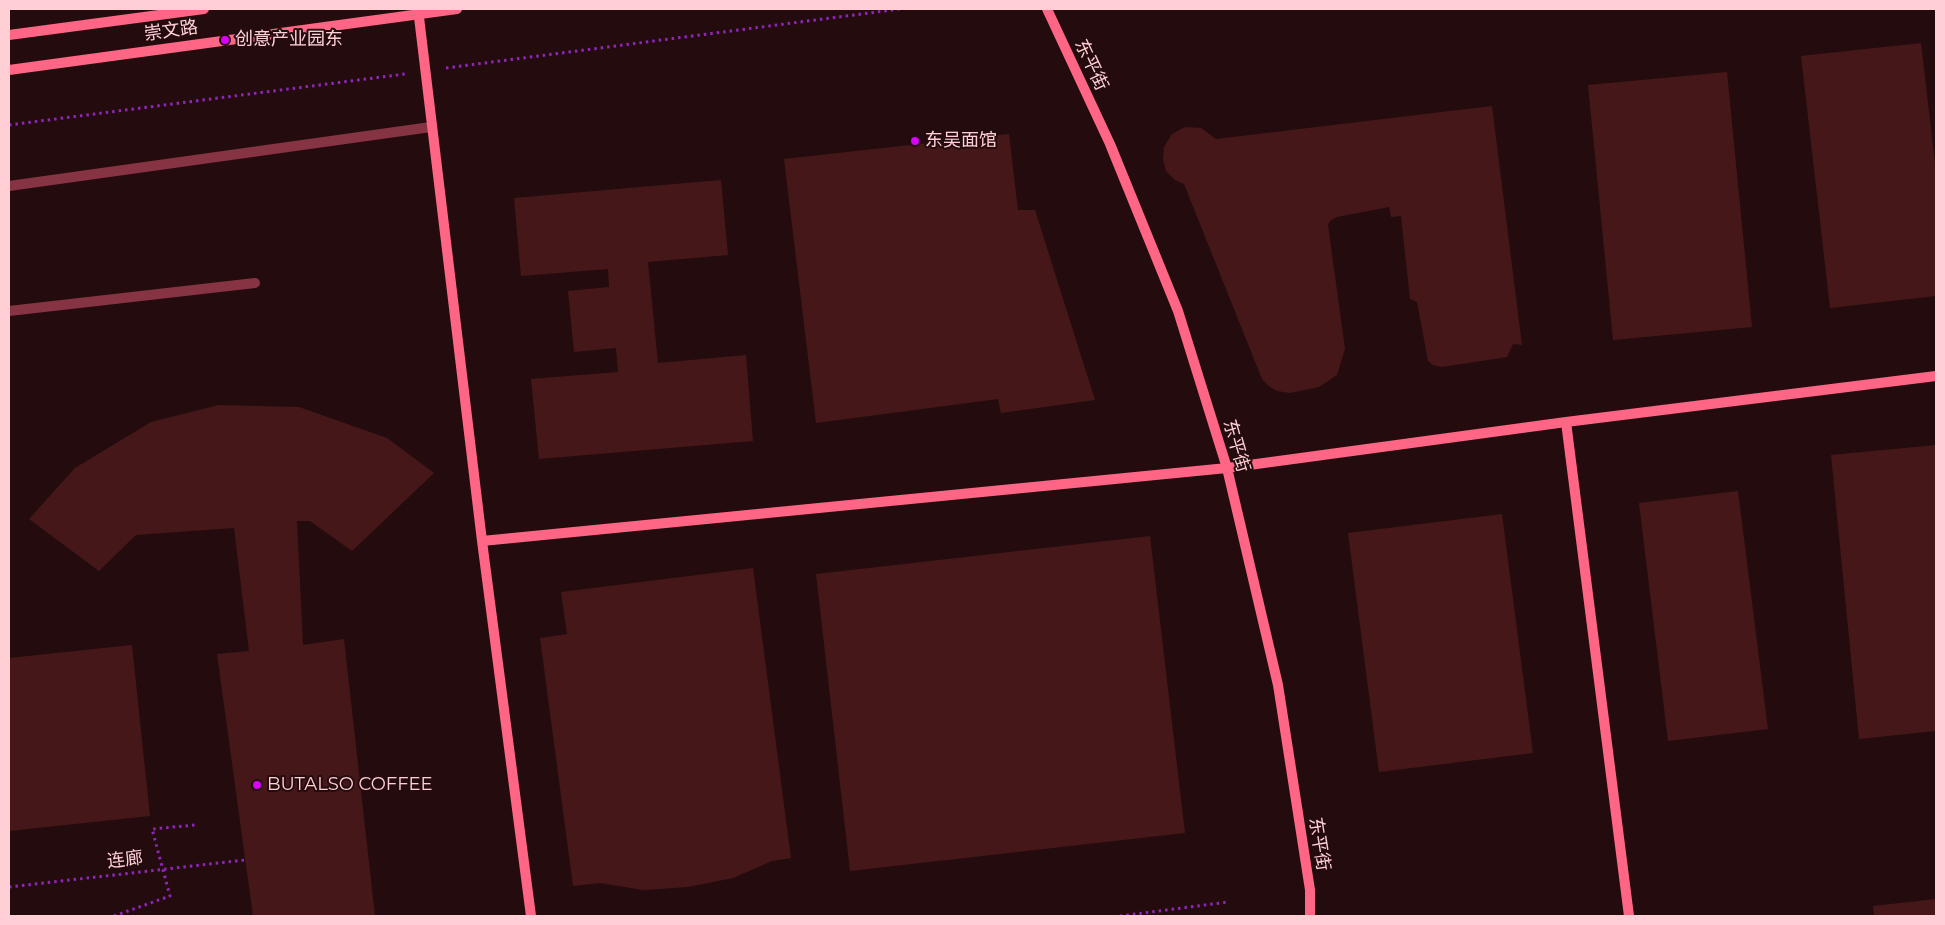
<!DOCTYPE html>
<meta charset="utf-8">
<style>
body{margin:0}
#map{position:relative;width:1945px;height:925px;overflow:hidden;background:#240c0e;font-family:Montserrat,sans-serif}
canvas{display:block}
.frame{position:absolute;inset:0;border:10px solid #ffcfd5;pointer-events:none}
</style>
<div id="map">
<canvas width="1945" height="925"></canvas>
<div class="frame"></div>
</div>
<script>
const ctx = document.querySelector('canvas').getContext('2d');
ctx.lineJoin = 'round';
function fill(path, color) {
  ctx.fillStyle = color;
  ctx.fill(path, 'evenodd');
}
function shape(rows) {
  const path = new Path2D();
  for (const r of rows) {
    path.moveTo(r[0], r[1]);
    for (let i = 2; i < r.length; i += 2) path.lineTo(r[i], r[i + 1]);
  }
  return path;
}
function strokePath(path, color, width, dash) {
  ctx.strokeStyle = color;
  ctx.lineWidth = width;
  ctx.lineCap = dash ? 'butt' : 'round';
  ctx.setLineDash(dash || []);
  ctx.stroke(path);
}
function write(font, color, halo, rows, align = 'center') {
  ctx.font = font + ' Montserrat,"Noto Sans SC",sans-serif';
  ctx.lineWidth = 4;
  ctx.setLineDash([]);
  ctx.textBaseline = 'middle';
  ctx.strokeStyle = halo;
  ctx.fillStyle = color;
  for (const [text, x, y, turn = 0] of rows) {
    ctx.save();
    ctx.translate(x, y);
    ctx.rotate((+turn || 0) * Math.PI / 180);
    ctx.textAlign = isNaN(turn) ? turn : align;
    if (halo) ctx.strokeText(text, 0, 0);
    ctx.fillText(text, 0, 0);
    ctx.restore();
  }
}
const building = shape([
 [1921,43,1936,172,1936,296,1830,308,1801,56],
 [1727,72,1752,327,1613,340,1588,85],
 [1492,106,1522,345,1513,344,1507,357,1442,367,1433,365,1428,361,1417,302,1410,299,1401,216,1391,217,1389,207,1337,217,1330,221,1328,225,1345,349,1337,375,1319,387,1290,393,1277,391,1270,387,1262,379,1184,184,1175,180,1166,171,1163,159,1164,147,1172,134,1185,127,1201,128,1216,139],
 [1009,134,1018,210,1035,210,1095,400,1001,413,998,399,816,423,784,159],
 [721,180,728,255,648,262,658,363,746,355,753,441,539,459,531,379,618,372,616,348,574,352,568,291,609,287,608,269,521,276,514,198],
 [219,405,299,407,387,438,434,473,352,551,310,521,297,521,303,645,344,639,375,916,253,916,217,654,249,651,234,528,136,535,99,571,29,519,75,468,151,422],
 [1936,445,1936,731,1859,739,1831,455],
 [1738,491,1768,729,1668,741,1639,503],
 [1502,514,1533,753,1379,772,1348,533],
 [1150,536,1185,833,850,871,816,574],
 [753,568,791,858,772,861,733,878,688,887,643,890,600,883,573,886,540,638,567,634,561,592],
 [132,645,150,816,9,831,9,658],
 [1936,899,1936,916,1874,916,1873,906]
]);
const path = shape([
 [446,68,900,9],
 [9,125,405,74],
 [9,887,245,860],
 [114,916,170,896,152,829,195,825],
 [1120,916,1228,902]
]);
const lane = shape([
 [9,186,431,127],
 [9,311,255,283]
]);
const secondary = shape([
 [418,9,482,541,531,916],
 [1047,9,1110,144,1178,311,1227,468,1278,685,1310,890,1310,916],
 [9,35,204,9],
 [9,70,457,9],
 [1566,422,1629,916],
 [482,541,1227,468,1566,422,1936,376]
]);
const markers = [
 [225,40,5,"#d800fa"],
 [915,141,5,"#d800fa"],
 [257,785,5,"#d800fa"]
];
const streetNames = [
 ["崇文路",171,31,-8],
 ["东平街",1091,65,65],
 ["东平街",1236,446,74],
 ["东平街",1319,844,81],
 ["连廊",125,860,-7]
];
const poiNames = [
 ["创意产业园东",235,40],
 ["东吴面馆",925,141],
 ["BUTALSO COFFEE",267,785]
];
fill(building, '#461718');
strokePath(path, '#9025bd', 3, [2.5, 4]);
strokePath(lane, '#863444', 10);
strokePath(secondary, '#ff6686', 10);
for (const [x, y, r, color] of markers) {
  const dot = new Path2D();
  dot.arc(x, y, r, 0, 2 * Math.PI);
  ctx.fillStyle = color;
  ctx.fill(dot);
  strokePath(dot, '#240c0e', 2);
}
write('18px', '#ffcfd5', '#240c0e', streetNames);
write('18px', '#ffcfd5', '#240c0e', poiNames, 'left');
</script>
